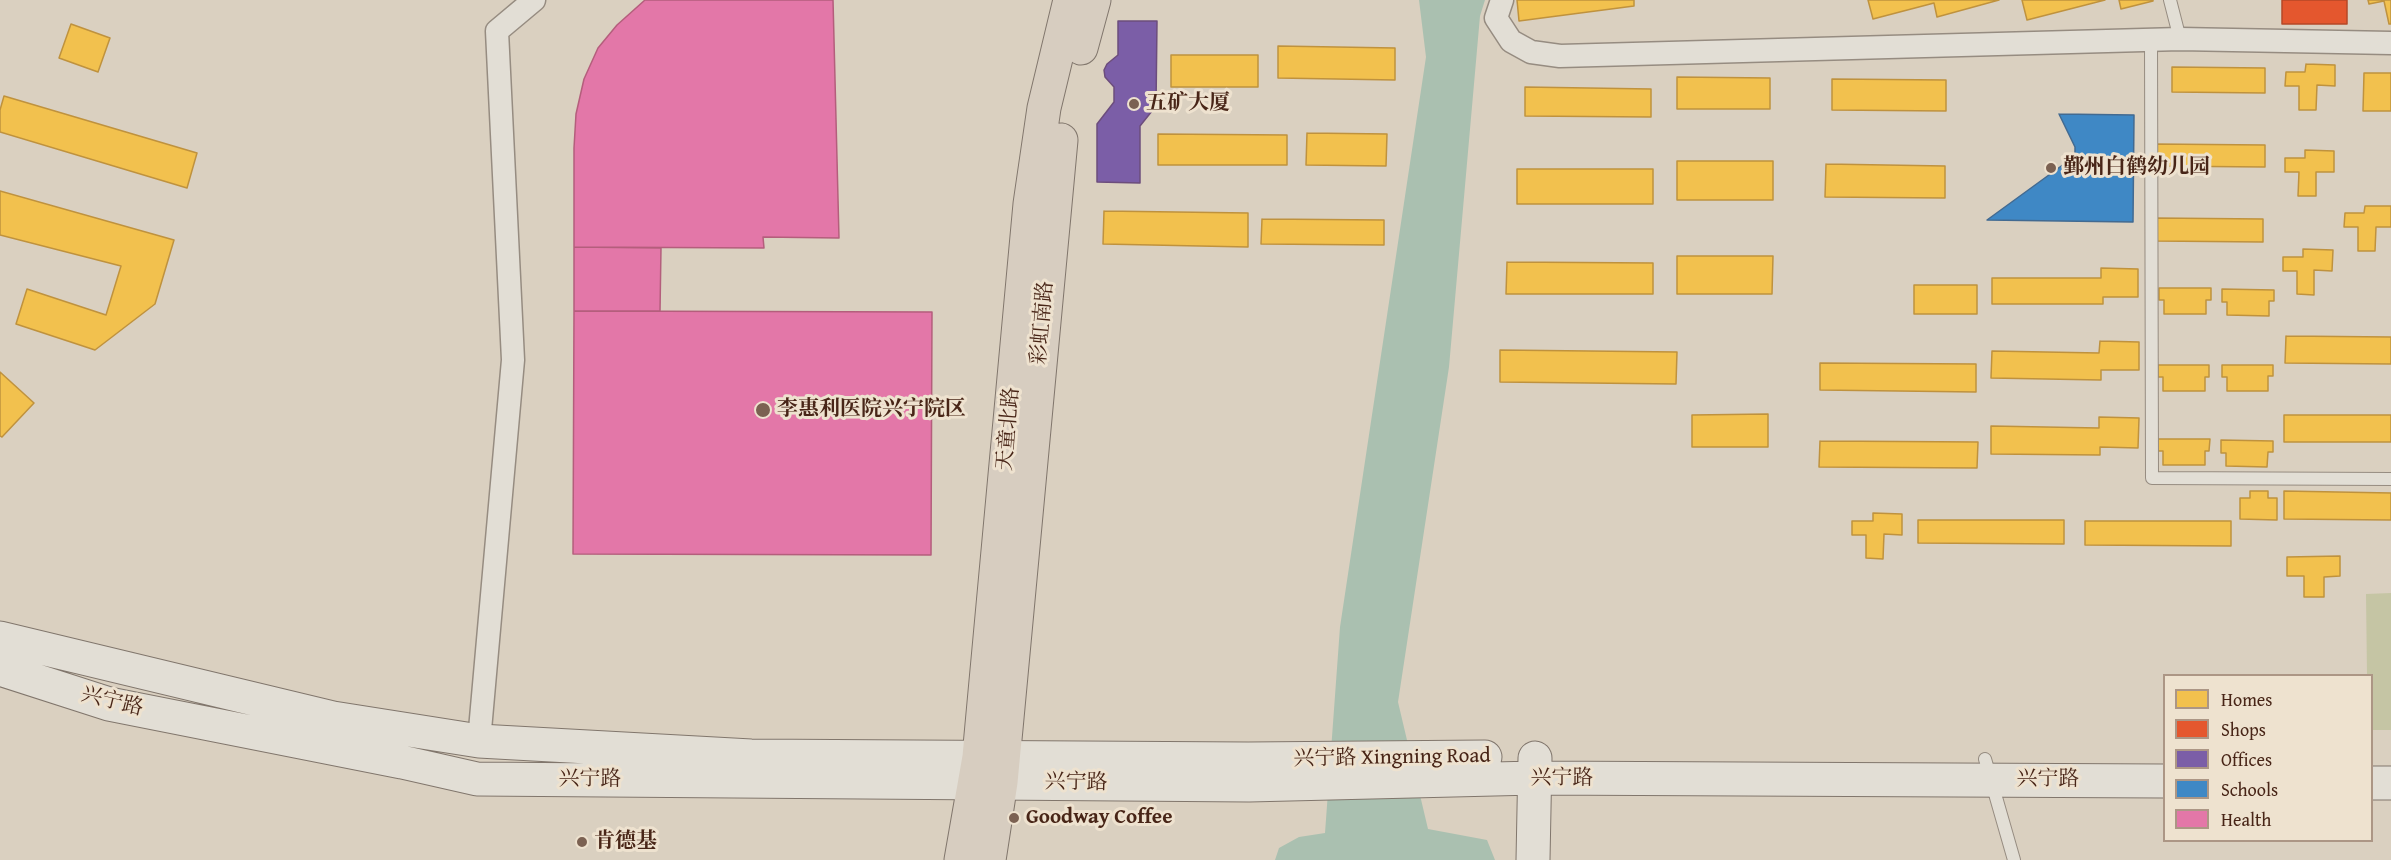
<!DOCTYPE html>
<meta charset="utf-8">
<style>
body{margin:0}
#map{position:relative;width:2391px;height:860px;overflow:hidden;background:#dad0c0;font-family:"Gentium Book Plus",serif}
canvas{display:block}
.legend{position:absolute;left:2163px;top:674px;width:210px;height:168px;box-sizing:border-box;background:#eee2cf;border:2px solid #ac9685;margin:0;padding:8px 10px;list-style:none;font-size:18px;color:#482517}
.legend li{display:flex;align-items:center;gap:12px;height:30px}
.legend b{width:30px;border:2px solid #ac9685}
</style>
<div id="map">
<canvas width="2391" height="860"></canvas>
<ul class="legend">
<li><b style="height:16px;background:#f2c14e"></b>Homes</li>
<li><b style="height:16px;background:#e4572e"></b>Shops</li>
<li><b style="height:16px;background:#7b5ea7"></b>Offices</li>
<li><b style="height:16px;background:#3f88c5"></b>Schools</li>
<li><b style="height:16px;background:#e377a8"></b>Health</li>
</ul>
</div>
<script>
const ctx = document.querySelector('canvas').getContext('2d');
ctx.lineJoin = 'round';
function fill(path, color) {
  ctx.fillStyle = color;
  ctx.fill(path, 'evenodd');
}
function shape(rows) {
  const path = new Path2D();
  for (const r of rows) {
    path.moveTo(r[0], r[1]);
    for (let i = 2; i < r.length; i += 2) path.lineTo(r[i], r[i + 1]);
  }
  return path;
}
function strokePath(path, color, width, dash) {
  ctx.strokeStyle = color;
  ctx.lineWidth = width;
  ctx.lineCap = dash ? 'butt' : 'round';
  ctx.setLineDash(dash || []);
  ctx.stroke(path);
}
function write(font, color, halo, rows, align = 'center') {
  ctx.font = font + ' "Gentium Book Plus","Noto Serif SC",serif';
  ctx.lineWidth = 6;
  ctx.setLineDash([]);
  ctx.textBaseline = 'middle';
  ctx.strokeStyle = halo;
  ctx.fillStyle = color;
  for (const [text, x, y, turn = 0] of rows) {
    ctx.save();
    ctx.translate(x, y);
    ctx.rotate((+turn || 0) * Math.PI / 180);
    ctx.textAlign = isNaN(turn) ? turn : align;
    if (halo) ctx.strokeText(text, 0, 0);
    ctx.fillText(text, 0, 0);
    ctx.restore();
  }
}
const green = shape([
 [2391,593,2391,730,2372,730,2372,676,2367,675,2366,594]
]);
const water = shape([
 [1419,0,1485,0,1480,16,1449,367,1398,702,1428,829,1487,840,1495,860,1275,860,1279,848,1299,837,1325,833,1340,627,1426,57]
]);
const homes = shape([
 [1517,0,1634,0,1634,6,1519,21,1517,0],
 [1868,0,1999,0,1937,17,1934,3,1873,19,1868,0],
 [2022,0,2105,0,2027,20,2022,0],
 [2119,0,2153,0,2153,1,2121,9,2119,0],
 [2368,0,2391,0,2391,24,2389,24,2384,1,2369,4,2368,0],
 [71,24,110,38,98,72,59,58,71,24],
 [1278,46,1395,48,1395,80,1278,78,1278,46],
 [1171,55,1258,55,1258,87,1171,87,1171,55],
 [2306,64,2335,65,2335,86,2317,85,2316,110,2299,110,2299,86,2285,86,2286,72,2305,72,2306,64],
 [2172,67,2265,68,2265,93,2172,92,2172,67],
 [2364,73,2391,73,2391,111,2363,111,2364,73],
 [1677,77,1770,78,1770,109,1677,109,1677,77],
 [1832,79,1946,80,1946,111,1832,110,1832,79],
 [1525,87,1651,89,1651,117,1525,116,1525,87],
 [4,96,197,153,187,188,0,132,0,110,4,96],
 [1307,133,1387,134,1386,166,1306,165,1307,133],
 [1158,134,1287,135,1287,165,1158,165,1158,134],
 [2155,144,2265,145,2265,167,2155,166,2155,144],
 [2305,150,2334,151,2334,172,2316,172,2316,196,2298,196,2299,172,2285,172,2285,158,2305,158,2305,150],
 [1677,161,1773,161,1773,200,1677,200,1677,161],
 [1826,164,1945,166,1945,198,1825,197,1826,164],
 [1517,169,1653,169,1653,204,1517,204,1517,169],
 [0,191,174,240,155,304,95,350,16,324,27,289,106,315,121,266,0,235,0,191],
 [2365,206,2391,206,2391,227,2376,227,2375,251,2358,251,2358,227,2344,227,2345,213,2364,213,2365,206],
 [1104,211,1248,213,1248,247,1103,244,1104,211],
 [2155,218,2263,219,2263,242,2155,241,2155,218],
 [1262,219,1384,220,1384,245,1261,244,1262,219],
 [2303,249,2333,250,2332,271,2314,270,2314,295,2297,294,2297,271,2283,271,2283,257,2303,257,2303,249],
 [1677,256,1773,256,1772,294,1677,294,1677,256],
 [1507,262,1653,263,1653,294,1506,294,1507,262],
 [2101,268,2138,269,2138,297,2103,297,2103,304,1992,304,1992,278,2101,278,2101,268],
 [1914,285,1977,285,1977,314,1914,314,1914,285],
 [2159,288,2211,288,2211,300,2206,300,2206,314,2164,314,2164,300,2159,300,2159,288],
 [2222,289,2274,290,2274,301,2269,301,2269,316,2227,315,2227,302,2222,302,2222,289],
 [2286,336,2391,337,2391,364,2285,363,2286,336],
 [2100,341,2139,342,2139,370,2101,370,2101,380,1991,378,1992,351,2099,353,2100,341],
 [1500,350,1677,352,1676,384,1500,382,1500,350],
 [1820,363,1976,364,1976,392,1820,390,1820,363],
 [2158,365,2209,365,2209,377,2205,377,2205,391,2163,391,2163,377,2158,377,2158,365],
 [2222,365,2273,365,2273,376,2268,376,2268,391,2227,391,2227,377,2222,377,2222,365],
 [0,372,34,403,2,437,0,436,0,372],
 [1768,414,1768,447,1692,447,1692,415,1768,414],
 [2284,415,2391,415,2391,442,2284,442,2284,415],
 [2099,417,2139,418,2138,448,2100,447,2100,455,1991,454,1991,426,2099,428,2099,417],
 [2158,439,2210,439,2209,451,2205,451,2205,465,2163,465,2163,451,2158,451,2158,439],
 [2221,440,2273,441,2273,452,2268,452,2267,467,2226,466,2226,453,2221,453,2221,440],
 [1820,441,1978,442,1977,468,1819,467,1820,441],
 [2250,491,2268,491,2268,498,2277,498,2277,520,2240,519,2240,498,2250,498,2250,491],
 [2284,491,2391,493,2391,520,2284,519,2284,491],
 [1873,513,1902,514,1902,535,1884,534,1883,559,1866,558,1866,535,1852,535,1852,521,1873,521,1873,513],
 [1918,520,2064,520,2064,544,1918,543,1918,520],
 [2085,521,2231,521,2231,546,2085,545,2085,521],
 [2340,556,2340,576,2324,577,2324,597,2304,597,2304,576,2287,576,2287,557,2340,556]
]);
const shops = shape([
 [2282,0,2347,0,2347,24,2282,24,2282,0]
]);
const offices = shape([
 [1118,21,1157,21,1156,106,1140,126,1140,183,1097,182,1097,124,1114,102,1114,87,1105,77,1104,70,1107,64,1118,55,1118,21]
]);
const schools = shape([
 [2059,114,2134,115,2133,222,1987,220,2075,156,2075,147,2059,114]
]);
const health = shape([
 [645,0,833,0,839,238,763,237,764,248,574,247,574,148,576,114,584,79,598,48,617,25,645,0],
 [574,247,661,248,660,311,574,311,574,247],
 [574,311,932,312,931,555,573,554,574,311]
]);
const lane = shape([
 [2170,0,2180,39],
 [2151,40,2152,478,2391,479],
 [1985,759,2014,860]
]);
const street = shape([
 [1502,0,1496,18,1511,41,1531,52,1560,56,2180,39,2391,43],
 [479,741,513,360,497,31,534,0]
]);
const secondary = shape([
 [0,638,333,718,479,741,751,756,1248,759,1485,757],
 [0,669,109,704,402,762,477,779,1249,785,1535,778,2164,781],
 [2372,783,2391,783],
 [1533,860,1535,758]
]);
const primary = shape([
 [1081,48,1094,0],
 [961,860,979,757,1030,204,1044,108,1070,0],
 [989,860,1001,782,1061,140]
]);
const markers = [
 [1134,104,6,"#7b6152"],
 [2051,168,6,"#7b6152"],
 [763,410,8,"#7b6152"],
 [1014,818,6,"#7b6152"],
 [582,842,6,"#7b6152"]
];
const poiNames = [
 ["五矿大厦",1146,104],
 ["鄞州白鹤幼儿园",2063,168],
 ["李惠利医院兴宁院区",777,410],
 ["Goodway Coffee",1026,818],
 ["肯德基",594,842]
];
const streetNames = [
 ["彩虹南路",1043,323,-85],
 ["天童北路",1009,429,-85],
 ["兴宁路",112,702,14],
 ["兴宁路 Xingning Road",1392,758,-1],
 ["兴宁路",1562,779],
 ["兴宁路",590,780],
 ["兴宁路",2048,780],
 ["兴宁路",1076,783,1]
];
fill(green, '#c5c5a4');
fill(water, '#aac0b0');
fill(homes, '#f2c14e');
strokePath(homes, '#bf923e', 1.5);
fill(shops, '#e4572e');
strokePath(shops, '#b54827', 1.5);
fill(offices, '#7b5ea7');
strokePath(offices, '#6c4d7c', 1.5);
fill(schools, '#3f88c5');
strokePath(schools, '#426a91', 1.5);
fill(health, '#e377a8');
strokePath(health, '#b45e7c', 1.5);
strokePath(lane, '#968c81', 14);
strokePath(street, '#968c81', 25);
strokePath(secondary, '#81766c', 35);
strokePath(primary, '#81766c', 35);
strokePath(lane, '#e2ded5', 12);
strokePath(street, '#e2ded5', 22);
strokePath(secondary, '#e2ded5', 33);
strokePath(primary, '#d7cdc0', 33);
for (const [x, y, r, color] of markers) {
  const dot = new Path2D();
  dot.arc(x, y, r, 0, 2 * Math.PI);
  ctx.fillStyle = color;
  ctx.fill(dot);
  strokePath(dot, '#eee2cf', 2);
}
write('bold 21px', '#482517', '#eee2cf', poiNames, 'left');
write('21px', '#482517', '#eee2cf', streetNames);
</script>
